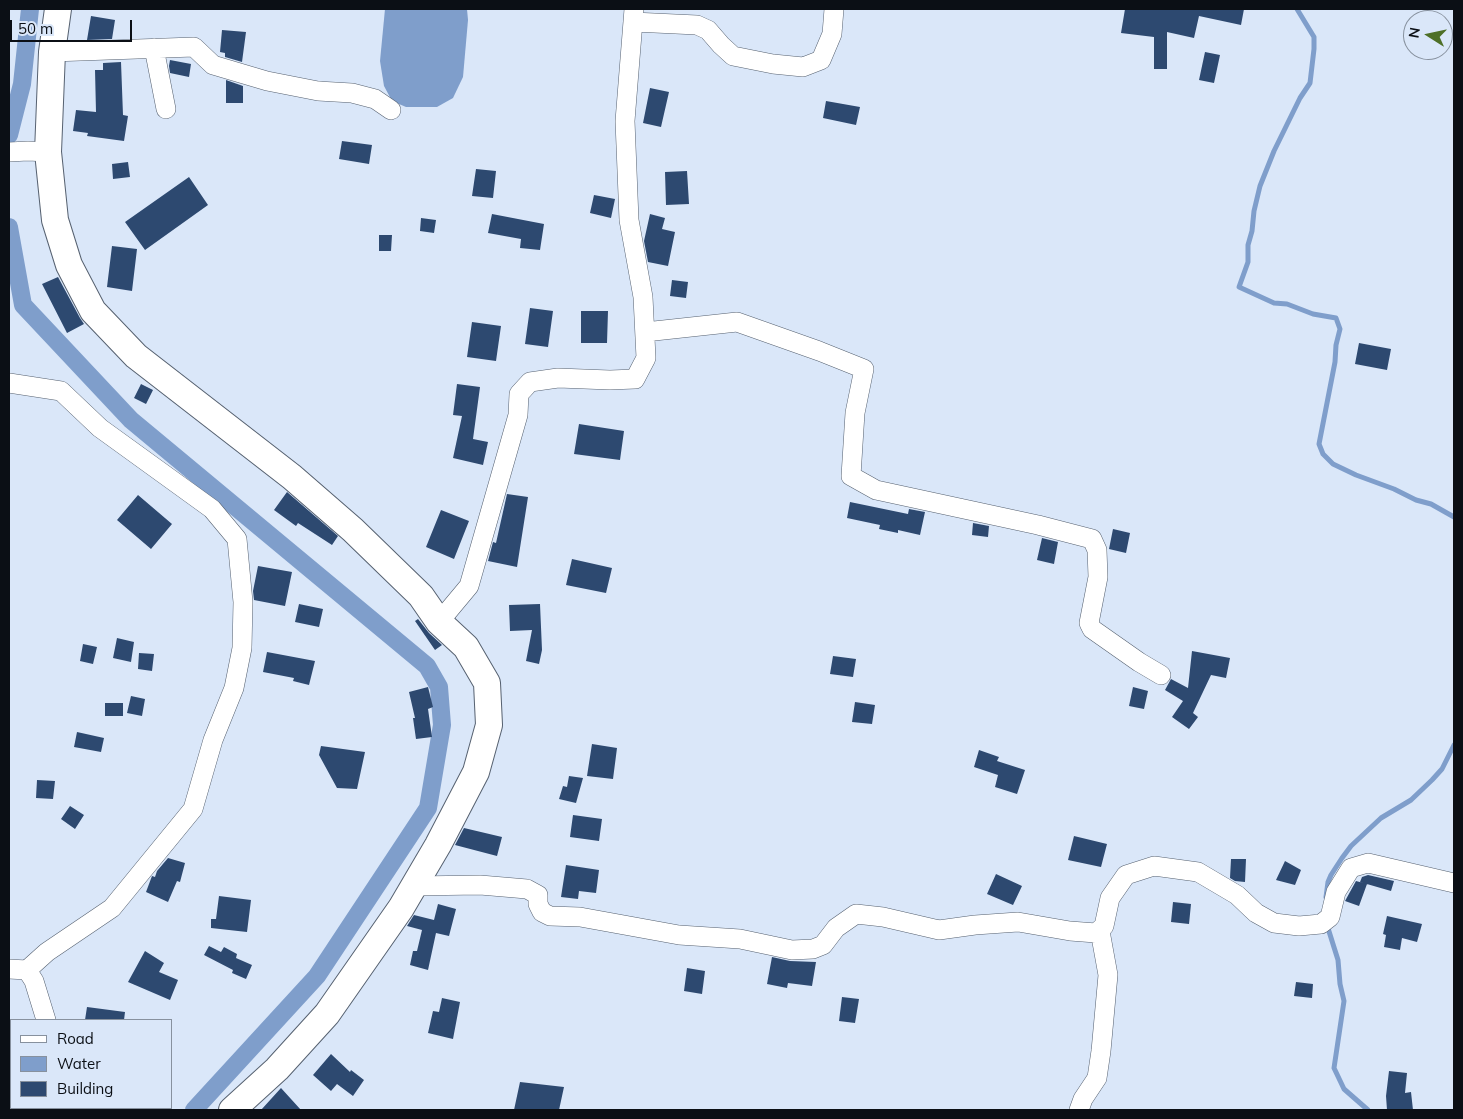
<!DOCTYPE html>
<style>
body{margin:0}
#map{position:relative;width:1463px;height:1119px;overflow:hidden;background:#dae7f9;font-family:Mulish,sans-serif}
canvas{display:block}
.frame{position:absolute;inset:0;border:10px solid #0b0f15;pointer-events:none}
.legend{position:absolute;left:10px;top:1019px;width:162px;height:90px;box-sizing:border-box;background:#dae7f9;border:1px solid #87919e;margin:0;padding:6px 9px;list-style:none;font-size:15px;color:#0b0f15}
.legend li{display:flex;align-items:center;gap:10px;height:25px}
.legend b{width:25px;border:1px solid #87919e}
.north{position:absolute;left:1403px;top:10px;width:50px;height:50px;box-sizing:border-box;background:#dae7f9;border:1px solid #87919e;border-radius:50%;rotate:280deg;font-size:14px;font-weight:700;line-height:20px;text-align:center;color:#0b0f15}
.north::after{content:'';display:block;margin:auto;width:18px;height:22px;background:#4e7028;clip-path:polygon(50% 0,100% 100%,50% 72%,0 100%)}
.scale{position:absolute;left:10px;top:20px;width:122px;height:22px;box-sizing:border-box;border:2px solid #0b0f15;border-top:0;padding-left:6px;font-size:15px;line-height:18px;white-space:nowrap;color:#0b0f15;-webkit-text-stroke:4px #dae7f9;paint-order:stroke}
</style>
<div id="map">
<canvas width="1463" height="1119"></canvas>
<div class="frame"></div>
<ul class="legend">
<li><b style="height:6px;background:#fff"></b>Road</li>
<li><b style="height:14px;background:#7f9ecb"></b>Water</li>
<li><b style="height:14px;background:#2d4970"></b>Building</li>
</ul>
<div class="north">N</div>
<div class="scale">50 m</div>
</div>
<script>
const ctx = document.querySelector('canvas').getContext('2d');
ctx.lineJoin = 'round';
function fill(path, color) {
  ctx.fillStyle = color;
  ctx.fill(path, 'evenodd');
}
function shape(rows) {
  const path = new Path2D();
  for (const r of rows) {
    path.moveTo(r[0], r[1]);
    for (let i = 2; i < r.length; i += 2) path.lineTo(r[i], r[i + 1]);
  }
  return path;
}
function strokePath(path, color, width, dash) {
  ctx.strokeStyle = color;
  ctx.lineWidth = width;
  ctx.lineCap = dash ? 'butt' : 'round';
  ctx.setLineDash(dash || []);
  ctx.stroke(path);
}
const water = shape([
 [385,9,467,9,468,20,463,77,453,98,437,107,406,107,392,101,384,86,380,61]
]);
const stream = shape([
 [1297,9,1314,37,1314,49,1310,83,1300,98,1274,151,1260,186,1254,211,1252,231,1248,245,1248,262,1239,287,1274,303,1287,304,1313,314,1336,318,1340,329,1336,345,1335,362,1319,444,1323,454,1333,464,1356,475,1394,489,1416,500,1431,504,1454,517],
 [1326,897,1328,882,1331,875,1342,858,1351,846,1381,818,1411,800,1432,780,1442,769,1454,745],
 [1327,925,1338,960,1340,984,1344,1001,1334,1068,1344,1089,1368,1110]
]);
const canal = shape([
 [9,135,22,84,30,9],
 [9,227,23,305,131,420,427,666,439,687,442,725,428,808,317,976,194,1110]
]);
const building = shape([
 [1125,9,1244,9,1241,25,1199,16,1194,38,1167,32,1167,69,1154,69,1154,37,1121,33],
 [91,16,115,20,112,39,87,40],
 [222,30,246,32,242,62,225,57,225,53,220,52],
 [1205,52,1220,55,1214,83,1199,80],
 [170,60,191,64,189,77,170,73,169,66],
 [121,62,123,115,128,116,124,141,87,136,88,133,73,131,76,110,96,112,95,70,103,70,103,63],
 [226,80,243,86,243,103,226,103],
 [650,88,669,92,661,127,643,123],
 [826,101,860,107,856,125,823,118],
 [342,141,372,145,369,164,339,159],
 [128,162,130,177,113,179,112,164],
 [476,169,496,171,493,198,472,196],
 [687,171,689,204,666,205,665,172],
 [189,177,208,205,145,250,125,222],
 [594,195,615,199,611,218,590,213],
 [492,214,544,224,540,250,520,248,521,239,488,233],
 [650,214,665,218,662,229,675,232,668,266,648,262,644,241],
 [421,218,436,220,434,233,420,231],
 [379,235,392,235,391,251,379,251],
 [112,246,137,249,132,291,107,287],
 [58,277,80,318,84,324,67,333,42,284],
 [672,280,688,282,686,298,670,296],
 [530,308,553,311,548,347,525,344],
 [581,311,608,311,607,343,581,343],
 [472,322,501,326,496,361,467,357],
 [1359,343,1391,349,1387,370,1355,364],
 [141,384,153,390,146,404,134,398],
 [457,384,480,387,473,439,488,442,483,465,453,458,462,416,453,415],
 [579,424,624,431,620,460,574,454],
 [287,492,338,536,332,545,298,523,296,526,274,510],
 [507,494,528,497,517,567,488,561,493,542,496,543],
 [138,495,172,524,151,549,117,520],
 [850,502,908,514,909,509,925,512,920,535,898,530,898,533,879,529,880,525,847,518],
 [441,510,469,521,454,559,426,547],
 [973,523,989,526,988,537,972,535],
 [1113,529,1130,533,1126,553,1109,549],
 [1042,538,1058,542,1054,564,1037,560],
 [572,559,612,568,606,593,566,585],
 [258,566,292,572,285,606,254,600,253,591],
 [299,604,323,609,319,627,295,622],
 [540,604,542,650,539,664,526,661,532,630,510,631,509,605],
 [418,619,429,633,442,645,435,650,415,621],
 [117,638,134,642,131,662,113,658],
 [83,644,97,647,93,664,80,661],
 [1192,651,1230,658,1226,678,1211,675,1193,713,1198,717,1189,729,1172,717,1183,701,1165,690,1171,679,1188,688],
 [267,652,315,661,309,685,293,681,294,678,263,672],
 [139,653,154,654,152,671,138,669],
 [833,656,856,659,853,677,830,674],
 [428,687,433,707,428,709,432,737,416,739,413,718,415,718,409,692],
 [1133,687,1148,691,1144,709,1129,706],
 [131,696,145,699,142,716,127,713],
 [855,702,875,705,872,724,852,722],
 [105,703,123,703,123,716,105,716],
 [77,732,104,738,101,752,74,747],
 [592,744,617,748,613,779,587,776],
 [321,746,365,752,357,789,337,788,319,755],
 [979,750,999,757,997,761,1025,770,1017,794,995,787,998,775,974,767],
 [569,776,583,778,576,803,559,799,563,786,567,787],
 [37,780,55,781,53,799,36,798],
 [70,806,84,815,75,829,61,819],
 [573,815,602,819,599,841,570,837],
 [464,828,502,837,497,856,455,845],
 [1074,836,1107,844,1101,867,1068,860],
 [168,858,185,863,180,882,177,881,168,902,146,892,152,876,155,877,157,871],
 [1231,859,1246,859,1245,882,1235,881,1230,878],
 [1285,861,1301,870,1295,885,1276,880],
 [566,865,599,870,596,893,579,891,578,899,561,897],
 [996,874,1022,886,1013,905,987,894],
 [1368,875,1394,881,1391,891,1360,882,1362,877],
 [1356,881,1367,884,1359,906,1345,901],
 [219,896,251,900,247,932,211,928,211,919,216,919],
 [1173,902,1191,904,1189,924,1171,922],
 [438,904,456,909,449,936,436,933,428,970,410,965,413,951,417,951,422,930,407,926,414,915,434,920],
 [1387,916,1422,924,1417,942,1402,938,1400,950,1384,947,1386,935,1383,934],
 [209,946,221,952,224,947,237,954,236,958,252,965,246,979,232,973,233,970,204,955],
 [145,951,164,963,159,972,178,980,170,1000,128,982],
 [772,957,790,961,816,962,812,986,788,983,787,988,767,984],
 [687,968,705,971,702,994,684,991],
 [1296,982,1313,984,1312,998,1294,996],
 [842,997,859,999,855,1023,839,1021],
 [442,998,460,1002,453,1039,428,1033,433,1011,439,1012],
 [87,1007,125,1012,124,1020,85,1020],
 [331,1054,350,1072,351,1070,364,1080,353,1096,337,1084,331,1091,313,1075],
 [1389,1071,1407,1073,1405,1093,1411,1092,1413,1110,1387,1110,1386,1096],
 [520,1082,564,1087,559,1110,514,1110],
 [281,1088,301,1110,261,1110]
]);
const minor = shape([
 [633,22,697,25,708,30,721,45,733,56,773,64,803,67,821,60,832,34,834,9],
 [154,48,166,109],
 [52,52,194,47,213,65,267,81,318,91,352,93,375,99,391,110],
 [9,152,28,151,48,152],
 [645,332,737,322,819,351,864,369,855,413,851,476,876,490,1038,525,1092,539,1097,550,1098,577,1089,623,1092,629,1139,662,1161,675],
 [9,383,61,391,100,428,212,509,237,539,243,602,242,648,234,688,213,740,193,809,112,908,47,952,27,970],
 [439,622,469,586,518,415,519,394,530,382,558,378,610,380,635,379,646,358,643,297,629,220,625,121,634,9],
 [414,886,480,885,527,889,538,895,538,904,542,912,550,916,580,917,679,935,740,939,792,950,813,949,823,945,836,928,856,914,883,917,939,930,975,925,1018,922,1070,931,1096,933,1104,926,1110,898,1126,875,1154,866,1198,872,1237,895,1256,913,1274,923,1299,926,1321,924,1330,917,1336,892,1351,868,1368,863,1454,883],
 [9,969,27,970,34,981,46,1020],
 [56,1110,57,1108],
 [1079,1110,1083,1099,1097,1078,1101,1051,1108,975,1100,931]
]);
const secondary = shape([
 [58,9,52,52,48,152,55,220,69,265,93,311,136,356,292,477,353,530,421,596,439,622,466,647,487,683,489,725,476,772,438,845,401,908,327,1014,277,1069,232,1110]
]);
fill(water, '#7f9ecb');
strokePath(stream, '#7f9ecb', 5);
strokePath(canal, '#7f9ecb', 18);
fill(building, '#2d4970');
strokePath(minor, '#566170', 20);
strokePath(secondary, '#566170', 28);
strokePath(minor, '#fff', 19);
strokePath(secondary, '#fff', 26);
</script>
